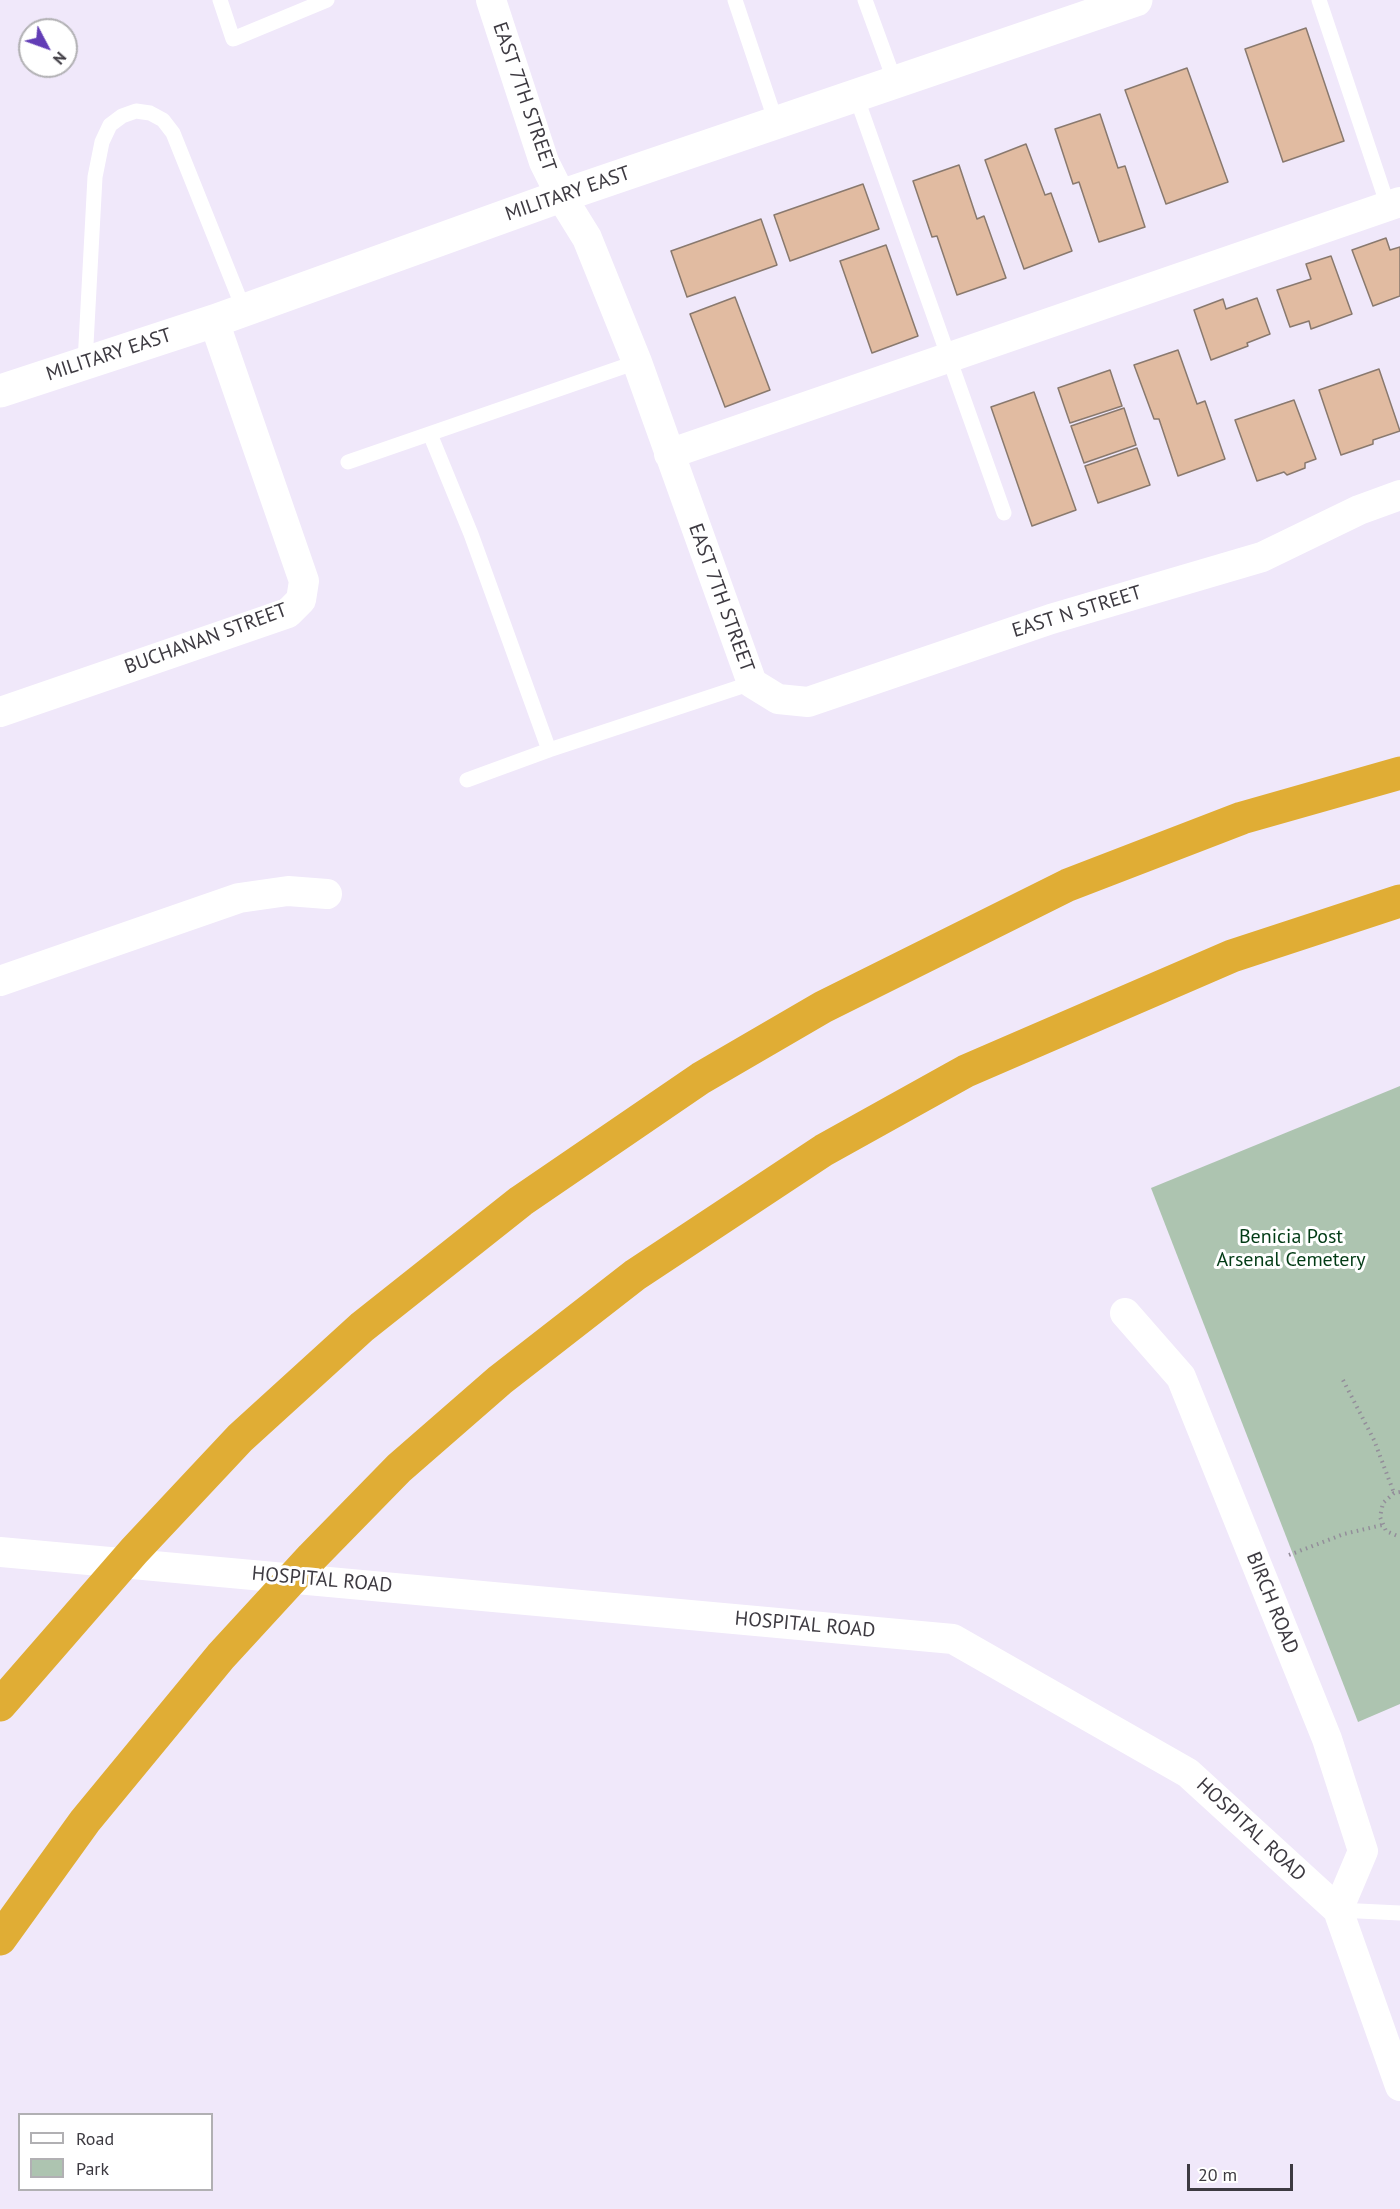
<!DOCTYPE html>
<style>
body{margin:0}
#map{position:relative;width:1400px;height:2209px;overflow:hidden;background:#f0e8fa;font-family:"PT Sans",sans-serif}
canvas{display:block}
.legend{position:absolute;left:18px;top:2113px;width:195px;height:78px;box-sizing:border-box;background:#fff;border:2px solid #b1b0b3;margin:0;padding:8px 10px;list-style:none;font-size:18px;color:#3d3a41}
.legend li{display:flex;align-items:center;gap:12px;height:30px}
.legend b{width:30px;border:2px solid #b1b0b3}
.north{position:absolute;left:18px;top:18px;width:60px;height:60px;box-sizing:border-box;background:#fff;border:2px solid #b1b0b3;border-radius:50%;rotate:131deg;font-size:16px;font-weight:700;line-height:24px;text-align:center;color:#3d3a41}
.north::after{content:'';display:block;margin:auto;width:21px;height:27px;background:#623db6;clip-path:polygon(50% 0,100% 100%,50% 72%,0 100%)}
.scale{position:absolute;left:1187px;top:2164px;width:106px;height:27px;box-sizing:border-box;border:3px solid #3d3a41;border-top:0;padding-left:8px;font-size:18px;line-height:21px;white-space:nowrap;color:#3d3a41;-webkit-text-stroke:4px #fff;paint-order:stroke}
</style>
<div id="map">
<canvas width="1400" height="2209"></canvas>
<ul class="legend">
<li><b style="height:8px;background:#fff"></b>Road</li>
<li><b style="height:16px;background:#adc4b0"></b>Park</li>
</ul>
<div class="north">N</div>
<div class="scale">20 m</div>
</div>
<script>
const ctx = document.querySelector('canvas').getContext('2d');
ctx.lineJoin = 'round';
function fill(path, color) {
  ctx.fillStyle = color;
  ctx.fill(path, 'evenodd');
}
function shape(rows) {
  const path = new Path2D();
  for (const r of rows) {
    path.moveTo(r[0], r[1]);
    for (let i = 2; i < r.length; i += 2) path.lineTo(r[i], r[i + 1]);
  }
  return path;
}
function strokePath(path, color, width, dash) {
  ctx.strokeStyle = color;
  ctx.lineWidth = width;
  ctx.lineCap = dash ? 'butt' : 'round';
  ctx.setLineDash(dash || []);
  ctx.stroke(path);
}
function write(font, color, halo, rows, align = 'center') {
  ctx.font = font + ' "PT Sans",sans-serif';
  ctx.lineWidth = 6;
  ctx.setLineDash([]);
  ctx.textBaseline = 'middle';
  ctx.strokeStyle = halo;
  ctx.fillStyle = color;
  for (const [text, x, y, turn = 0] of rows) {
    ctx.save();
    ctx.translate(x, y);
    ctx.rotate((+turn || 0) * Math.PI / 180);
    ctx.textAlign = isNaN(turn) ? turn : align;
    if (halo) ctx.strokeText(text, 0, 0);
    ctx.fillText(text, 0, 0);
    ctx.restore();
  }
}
const green = shape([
 [1400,1086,1400,1704,1358,1722,1151,1188]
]);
const building = shape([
 [1306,28,1344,141,1283,162,1245,49,1306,28],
 [1187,68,1228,182,1166,204,1125,90,1187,68],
 [1100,114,1118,168,1125,166,1145,227,1099,242,1079,182,1073,184,1055,129,1100,114],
 [1026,144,1045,195,1051,193,1072,251,1024,269,985,160,1026,144],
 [959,165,977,219,984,216,1006,278,957,295,937,236,932,237,913,181,959,165],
 [863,184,879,229,790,261,774,215,863,184],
 [761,219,777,265,687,297,671,251,761,219],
 [1386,238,1390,250,1400,247,1400,296,1373,306,1352,250,1386,238],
 [886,245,918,336,872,353,840,261,886,245],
 [1331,256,1352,314,1311,329,1309,321,1290,327,1277,290,1311,279,1306,264,1331,256],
 [735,297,770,390,725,407,690,314,735,297],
 [1257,298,1270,334,1247,343,1248,346,1211,360,1194,310,1223,299,1226,309,1257,298],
 [1178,350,1197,404,1205,401,1225,459,1178,476,1159,419,1154,419,1134,365,1178,350],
 [1379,369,1400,431,1373,440,1373,444,1341,455,1319,390,1379,369],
 [1110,370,1122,406,1070,423,1058,388,1110,370],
 [1034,392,1076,510,1032,526,991,407,1034,392],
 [1294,400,1316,459,1305,463,1305,468,1287,475,1284,472,1257,481,1235,420,1294,400],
 [1124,408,1136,445,1084,463,1071,426,1124,408],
 [1137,448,1150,485,1098,503,1085,466,1137,448]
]);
const path = shape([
 [1343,1380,1374,1440,1394,1493],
 [1400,1492,1394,1493,1383,1503,1380,1517,1386,1531,1400,1537],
 [1289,1555,1344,1534,1382,1525]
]);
const lane = shape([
 [220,0,233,39,327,0],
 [735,0,776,122],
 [865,0,895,82],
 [1319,0,1388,206],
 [856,96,1004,513],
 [85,363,95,177,102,142,110,125,122,116,136,111,150,113,163,120,173,133,244,310],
 [430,434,471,534,549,750,752,683],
 [348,462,637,362],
 [467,780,549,750],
 [1338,1910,1400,1913]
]);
const street = shape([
 [491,0,544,162,561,196,587,238,637,362,752,683,778,699,808,702,1051,619,1262,557,1359,510,1400,495],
 [669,454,1400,202],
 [0,712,288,613,301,600,304,581,214,321],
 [0,981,239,898,288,891,327,894],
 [1125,1313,1181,1377,1327,1739,1363,1851,1338,1910],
 [0,1552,953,1639,1188,1773,1338,1910,1400,2086]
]);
const secondary = shape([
 [0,391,214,321,561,196,1136,0]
]);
const highway = shape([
 [0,1705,134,1551,240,1438,362,1327,521,1201,701,1078,823,1007,1068,885,1242,818,1400,773],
 [0,1939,85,1821,221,1656,312,1557,399,1468,500,1380,635,1275,824,1150,966,1071,1232,956,1400,901]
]);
const streetNames = [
 ["EAST 7TH STREET",524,97,71],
 ["MILITARY EAST",568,194,-19],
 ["MILITARY EAST",109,355,-18],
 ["EAST 7TH STREET",721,598,70],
 ["EAST N STREET",1077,612,-17],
 ["BUCHANAN STREET",206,639,-20],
 ["HOSPITAL ROAD",322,1580,5],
 ["BIRCH ROAD",1272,1603,68],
 ["HOSPITAL ROAD",805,1625,5],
 ["HOSPITAL ROAD",1251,1830,43]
];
const parkNames = [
 ["Benicia Post",1291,1237],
 ["Arsenal Cemetery",1291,1260]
];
fill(green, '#adc4b0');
fill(building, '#e1bba1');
strokePath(building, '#89796e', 1.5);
strokePath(path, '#938e9a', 4, [1.5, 4.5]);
strokePath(lane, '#fff', 15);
strokePath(street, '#fff', 30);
strokePath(secondary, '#fff', 33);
strokePath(highway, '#e0ad35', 33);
write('20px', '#3d3a41', '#fff', streetNames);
write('20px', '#023b15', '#fff', parkNames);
</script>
